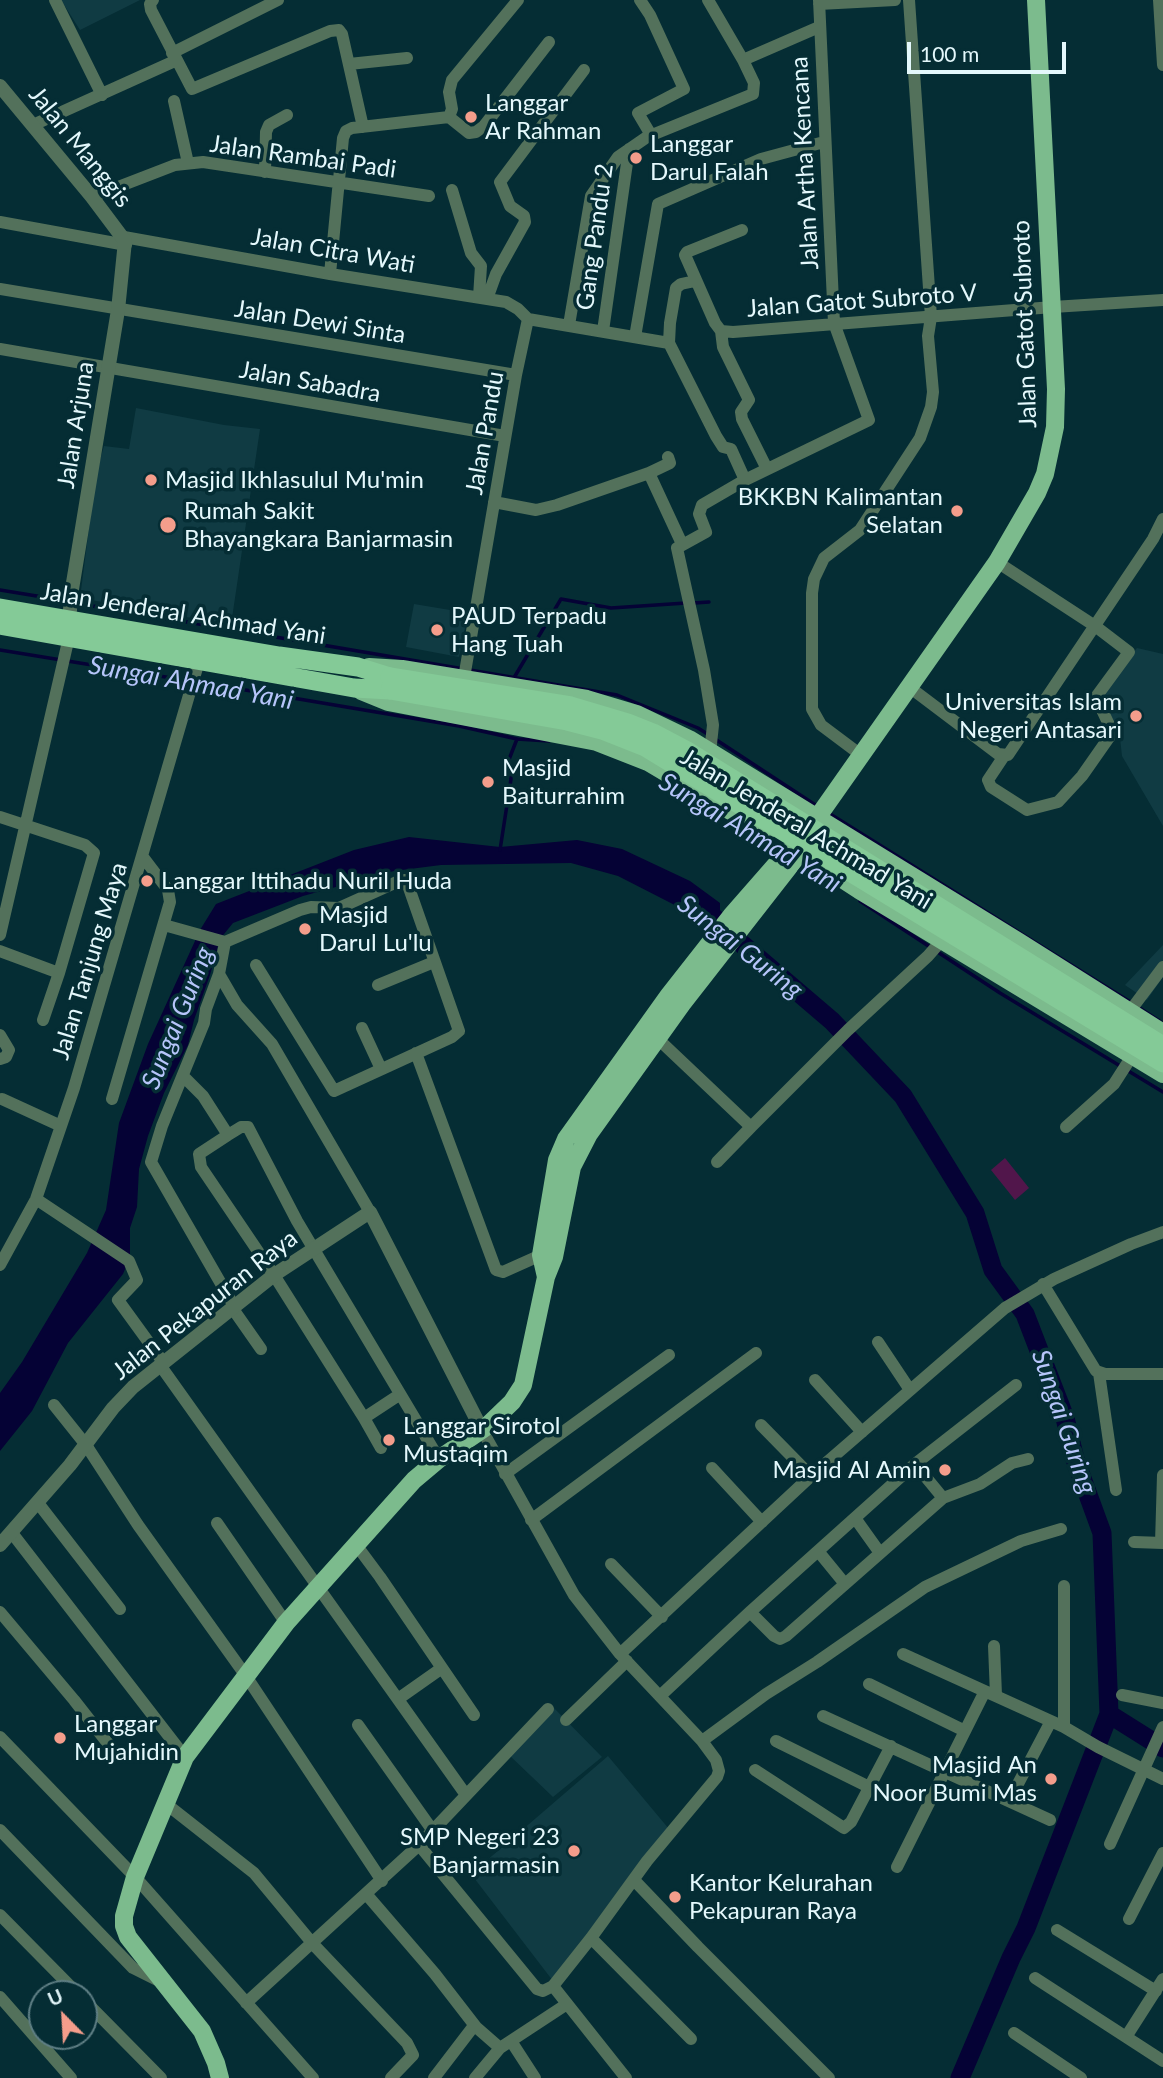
<!DOCTYPE html>
<style>
body{margin:0}
#map{position:relative;width:1163px;height:2078px;overflow:hidden;background:#052d34;font-family:Lato,sans-serif}
canvas{display:block}
.north{position:absolute;left:28px;top:1980px;width:70px;height:70px;box-sizing:border-box;background:#052d34;border:2px solid #5e7e84;border-radius:50%;rotate:336deg;font-size:19px;font-weight:700;line-height:28px;text-align:center;color:#e4f8fc}
.north::after{content:'';display:block;margin:auto;width:24px;height:32px;background:#f49d8b;clip-path:polygon(50% 0,100% 100%,50% 72%,0 100%)}
.scale{position:absolute;left:907px;top:42px;width:159px;height:32px;box-sizing:border-box;border:4px solid #e4f8fc;border-top:0;padding-left:9px;font-size:21px;line-height:24px;white-space:nowrap;color:#e4f8fc;-webkit-text-stroke:5px #052d34;paint-order:stroke}
</style>
<div id="map">
<canvas width="1163" height="2078"></canvas>
<div class="north">U</div>
<div class="scale">100 m</div>
</div>
<script>
const ctx = document.querySelector('canvas').getContext('2d');
ctx.lineJoin = 'round';
function fill(path, color) {
  ctx.fillStyle = color;
  ctx.fill(path, 'evenodd');
}
function shape(rows) {
  const path = new Path2D();
  for (const r of rows) {
    path.moveTo(r[0], r[1]);
    for (let i = 2; i < r.length; i += 2) path.lineTo(r[i], r[i + 1]);
  }
  return path;
}
function strokePath(path, color, width, dash) {
  ctx.strokeStyle = color;
  ctx.lineWidth = width;
  ctx.lineCap = dash ? 'butt' : 'round';
  ctx.setLineDash(dash || []);
  ctx.stroke(path);
}
function write(font, color, halo, rows, align = 'center') {
  ctx.font = font + ' Lato,sans-serif';
  ctx.lineWidth = 7;
  ctx.setLineDash([]);
  ctx.textBaseline = 'middle';
  ctx.strokeStyle = halo;
  ctx.fillStyle = color;
  for (const [text, x, y, turn = 0] of rows) {
    ctx.save();
    ctx.translate(x, y);
    ctx.rotate((+turn || 0) * Math.PI / 180);
    ctx.textAlign = isNaN(turn) ? turn : align;
    if (halo) ctx.strokeText(text, 0, 0);
    ctx.fillText(text, 0, 0);
    ctx.restore();
  }
}
const built = shape([
 [61,0,140,0,80,30],
 [136,408,224,425,260,429,231,625,80,598,96,474,104,446,129,449],
 [414,604,468,613,459,657,406,647],
 [1137,648,1163,654,1163,826,1122,756,1120,738,1100,694],
 [1163,945,1163,977,1147,1000,1125,985],
 [553,1707,602,1757,553,1797,508,1754],
 [608,1756,669,1829,553,1981,471,1874]
]);
const green = shape([
 [1005,1158,1029,1188,1015,1200,991,1170]
]);
const water = shape([
 [409,837,500,847,577,840,622,849,690,881,720,903,720,910,765,954,760,963,704,920,618,876,571,863,441,865,394,871,303,896,233,923,220,939,210,975,194,1020,188,1045,164,1093,148,1136,139,1169,137,1207,130,1228,130,1257,123,1274,68,1343,32,1411,0,1451,0,1393,22,1362,87,1253,106,1210,119,1123,148,1044,200,930,216,904,354,850]
]);
const stream = shape([
 [0,590,67,601],
 [75,603,617,695,698,728,709,735],
 [694,603,709,602],
 [0,650,190,681],
 [515,676,561,599,611,608,686,603],
 [198,682,459,726,517,739,549,741],
 [715,739,817,806],
 [827,812,1132,1003],
 [763,839,780,849],
 [500,850,511,779,508,762,517,739],
 [860,901,1000,993,1163,1092],
 [1138,1007,1161,1022]
]);
const river = shape([
 [743,945,832,1021,903,1096,975,1213,993,1270,1025,1314,1065,1418,1075,1459,1102,1533,1109,1714,1026,1928,1011,1958,960,2078],
 [1109,1714,1163,1748]
]);
const minor = shape([
 [55,0,102,95],
 [153,0,150,4,151,10,192,89,330,31,339,30,342,34,363,127],
 [640,0,650,15,684,89,638,113,651,135],
 [708,0,743,60],
 [1159,0,1163,65],
 [819,4,895,0],
 [172,53,278,0],
 [349,64,407,58],
 [174,101,188,163],
 [449,117,452,109,449,92,452,80,518,0],
 [33,125,177,60],
 [265,172,266,132,269,125,287,115],
 [452,190,471,253,481,266,479,297],
 [92,197,175,165,203,162,429,196],
 [0,222,126,245],
 [742,230,687,252,685,255,715,323,721,331,733,332,1053,307,1163,300],
 [124,237,330,274,506,302,518,309,528,319],
 [330,274,343,138,346,131,352,128,449,117,469,133,476,132,484,126,549,42],
 [0,289,516,375],
 [487,299,496,274,525,222,524,216,510,206,500,182,584,70],
 [528,319,669,343],
 [569,325,591,196,618,157,647,137,753,94,754,83,743,60,819,27],
 [603,331,629,149],
 [721,331,723,347,749,400,741,412,742,419,767,469],
 [635,337,658,204,761,159,824,142],
 [669,343,716,436,723,447,731,449,745,480],
 [669,343,670,323,676,288,681,284,695,281],
 [0,349,505,436],
 [649,473,682,544],
 [494,502,536,510,557,505,649,473,670,463,668,457],
 [997,562,1095,626,1129,652,1096,697,1111,729,1110,736,1082,776,1058,802,1027,810,991,787,988,780,1004,756],
 [464,678,516,375,528,319],
 [908,686,998,754,1008,755,1153,539,1163,519],
 [710,753,713,725,704,670,677,548,706,532,699,514,702,505,745,480,869,420,834,323,819,0],
 [861,755,821,725,812,709,812,593,814,579,824,558,860,530,920,438,931,407,933,392,928,336,931,317,909,0],
 [0,817,85,845,94,853,59,973,0,951],
 [164,925,225,942,300,910,311,907,339,908,399,881,405,880,409,888,459,1031,452,1037,334,1091,256,965],
 [0,935,69,637],
 [225,942,219,974,206,1009,204,1023,162,1126,151,1162,235,1308],
 [219,974,237,1005,272,1044,370,1212],
 [378,985,434,962],
 [1130,1011,1163,967],
 [43,1020,59,973],
 [362,1028,381,1069],
 [0,1035,9,1050,6,1057,0,1059],
 [658,1039,751,1127,848,1030,928,956,942,940],
 [416,1053,496,1270,503,1272,541,1255],
 [184,1077,203,1096,228,1135,199,1154,201,1167,274,1275,364,1418,381,1448],
 [2,1099,61,1126],
 [112,1099,170,902,168,890,143,857],
 [1066,1127,1114,1084,1132,1056],
 [228,1135,241,1127,248,1127,297,1221,439,1459],
 [717,1162,751,1127],
 [36,1199,129,1261,137,1280,118,1300,163,1362],
 [0,1265,36,1199,74,1088,199,661],
 [1043,1284,1096,1371,1105,1374,1163,1374],
 [233,1309,261,1349],
 [878,1342,910,1390],
 [160,1365,466,1795],
 [1099,1373,1116,1490],
 [815,1380,862,1432],
 [54,1405,86,1445,138,1525,246,1676,382,1881],
 [364,1418,399,1395],
 [761,1425,811,1476],
 [915,1464,943,1498],
 [712,1468,762,1522],
 [505,1474,669,1355],
 [38,1503,120,1609],
 [855,1518,880,1553],
 [531,1520,756,1353],
 [217,1523,286,1623],
 [12,1533,185,1757],
 [1134,1542,1163,1543],
 [1161,1543,1163,1475],
 [357,1546,380,1577,474,1715],
 [818,1551,845,1584],
 [611,1564,662,1617],
 [0,1612,74,1700,117,1755],
 [750,1612,774,1636,780,1639,786,1636,943,1498,980,1484,1012,1463,1028,1459],
 [994,1646,996,1695],
 [620,1654,811,1476,1005,1308,1054,1279,1131,1244,1163,1232],
 [903,1654,1064,1727,1098,1747,1163,1779],
 [869,1684,965,1731],
 [1122,1695,1163,1703],
 [660,1696,750,1612,915,1464,1016,1385],
 [398,1699,442,1668],
 [823,1716,1050,1820],
 [566,1720,627,1661],
 [358,1725,433,1831],
 [1064,1727,1064,1586],
 [0,1737,137,1879,313,2078],
 [702,1741,766,1694,817,1662,925,1587,1021,1541,1061,1529],
 [776,1741,869,1787],
 [755,1770,844,1828,851,1822,891,1746],
 [1009,1801,1051,1721],
 [165,1803,254,1873,313,1944,407,2043,413,2055,391,2078],
 [0,1830,133,1968,161,1982],
 [1110,1844,1163,1727],
 [419,1845,537,1989,543,1991,553,1986,591,1938,647,1861,717,1777,719,1771,716,1760,702,1741,620,1654,574,1595,482,1430],
 [897,1867,985,1691],
 [634,1880,698,1947,829,2078],
 [367,1895,435,1974,476,2027],
 [0,1915,78,1994],
 [1129,1919,1163,1853],
 [1057,1930,1156,1991],
 [591,1938,691,2039],
 [1035,1978,1163,2061],
 [553,1986,626,2078],
 [0,1997,71,2078],
 [84,2000,161,2078],
 [246,2003,419,1845,548,1709],
 [1014,2033,1081,2078],
 [1126,2037,1163,1979],
 [511,2041,535,2078],
 [434,2078,473,2027,476,2027,500,2048],
 [475,2078,500,2048,567,2004]
]);
const tertiary = shape([
 [0,86,92,197,125,241,118,310,72,589,69,620],
 [0,1545,70,1465,113,1408,133,1387,274,1275,370,1212,482,1430]
]);
const primary = shape([
 [369,667,402,669,587,699,637,714,689,739,1019,942,1163,1033],
 [361,691,388,702,597,742,648,762,766,832],
 [799,851,859,890,1163,1074],
 [546,1277,554,1257,572,1167,589,1134,682,1004,796,858,796,849,817,818,997,562,1037,493,1045,474,1055,427,1056,389,1036,0],
 [220,2078,216,2063,202,2031,128,1937,124,1926,124,1916,135,1877,185,1757,286,1623,414,1480,439,1459,486,1427,512,1402,523,1385,546,1277,541,1255,557,1160,566,1139,669,995,731,916,787,852,796,849]
]);
const trunk = shape([
 [0,608,279,656,358,667,390,677],
 [0,625,354,688,390,690]
]);
const trunkBridge = shape([
 [390,677,571,706,628,723,653,733,689,752,1163,1046],
 [390,690,567,721,602,730,645,747,1163,1063]
]);
const markers = [
 [471,117,7,"#f49d8b"],
 [636,158,7,"#f49d8b"],
 [151,480,7,"#f49d8b"],
 [957,511,7,"#f49d8b"],
 [168,525,9,"#f49d8b"],
 [437,630,7,"#f49d8b"],
 [1136,716,7,"#f49d8b"],
 [488,782,7,"#f49d8b"],
 [147,881,7,"#f49d8b"],
 [305,929,7,"#f49d8b"],
 [389,1440,7,"#f49d8b"],
 [945,1470,7,"#f49d8b"],
 [60,1738,7,"#f49d8b"],
 [1051,1779,7,"#f49d8b"],
 [574,1851,7,"#f49d8b"],
 [675,1897,7,"#f49d8b"]
];
const poiNames = [
 ["Langgar",485,103],
 ["Ar Rahman",485,131],
 ["Langgar",650,144],
 ["Darul Falah",650,172],
 ["Masjid Ikhlasulul Mu'min",165,480],
 ["BKKBN Kalimantan",943,497,"right"],
 ["Selatan",943,525,"right"],
 ["Rumah Sakit",184,511],
 ["Bhayangkara Banjarmasin",184,539],
 ["PAUD Terpadu",451,616],
 ["Hang Tuah",451,644],
 ["Universitas Islam",1122,702,"right"],
 ["Negeri Antasari",1122,730,"right"],
 ["Masjid",502,768],
 ["Baiturrahim",502,796],
 ["Langgar Ittihadu Nuril Huda",161,881],
 ["Masjid",319,915],
 ["Darul Lu'lu",319,943],
 ["Langgar Sirotol",403,1426],
 ["Mustaqim",403,1454],
 ["Masjid Al Amin",931,1470,"right"],
 ["Langgar",74,1724],
 ["Mujahidin",74,1752],
 ["Masjid An",1037,1765,"right"],
 ["Noor Bumi Mas",1037,1793,"right"],
 ["SMP Negeri 23",560,1837,"right"],
 ["Banjarmasin",560,1865,"right"],
 ["Kantor Kelurahan",689,1883],
 ["Pekapuran Raya",689,1911]
];
const streetNames = [
 ["Jalan Manggis",80,147,51],
 ["Jalan Rambai Padi",303,157,8],
 ["Jalan Artha Kencana",805,163,-93],
 ["Gang Pandu 2",595,237,-82],
 ["Jalan Citra Wati",333,251,10],
 ["Jalan Gatot Subroto V",862,301,-4],
 ["Jalan Dewi Sinta",320,322,9],
 ["Jalan Gatot Subroto",1025,324,-92],
 ["Jalan Sabadra",310,382,10],
 ["Jalan Arjuna",76,425,-81],
 ["Jalan Pandu",485,433,-80],
 ["Jalan Jenderal Achmad Yani",183,614,9],
 ["Jalan Jenderal Achmad Yani",806,829,31],
 ["Jalan Tanjung Maya",90,961,-73],
 ["Jalan Pekapuran Raya",205,1305,-38]
];
const waterNames = [
 ["Sungai Ahmad Yani",191,683,10],
 ["Sungai Ahmad Yani",750,833,31],
 ["Sungai Guring",740,947,38],
 ["Sungai Guring",178,1018,-68],
 ["Sungai Guring",1064,1422,71]
];
fill(built, '#103b43');
fill(green, '#51164b');
fill(water, '#050235');
strokePath(stream, '#050235', 3.5);
strokePath(river, '#050235', 19);
strokePath(minor, '#53715b', 12);
strokePath(tertiary, '#53715b', 14);
strokePath(primary, '#7cbb8d', 18);
strokePath(trunk, '#84ca97', 19);
strokePath(trunkBridge, '#84ca97', 19);
for (const [x, y, r, color] of markers) {
  const dot = new Path2D();
  dot.arc(x, y, r, 0, 2 * Math.PI);
  ctx.fillStyle = color;
  ctx.fill(dot);
  strokePath(dot, '#052d34', 2.5);
}
write('24px', '#e4f8fc', '#052d34', poiNames, 'left');
write('24px', '#e4f8fc', '#052d34', streetNames);
write('italic 26px', '#b6c5fa', '#052d34', waterNames);
</script>
